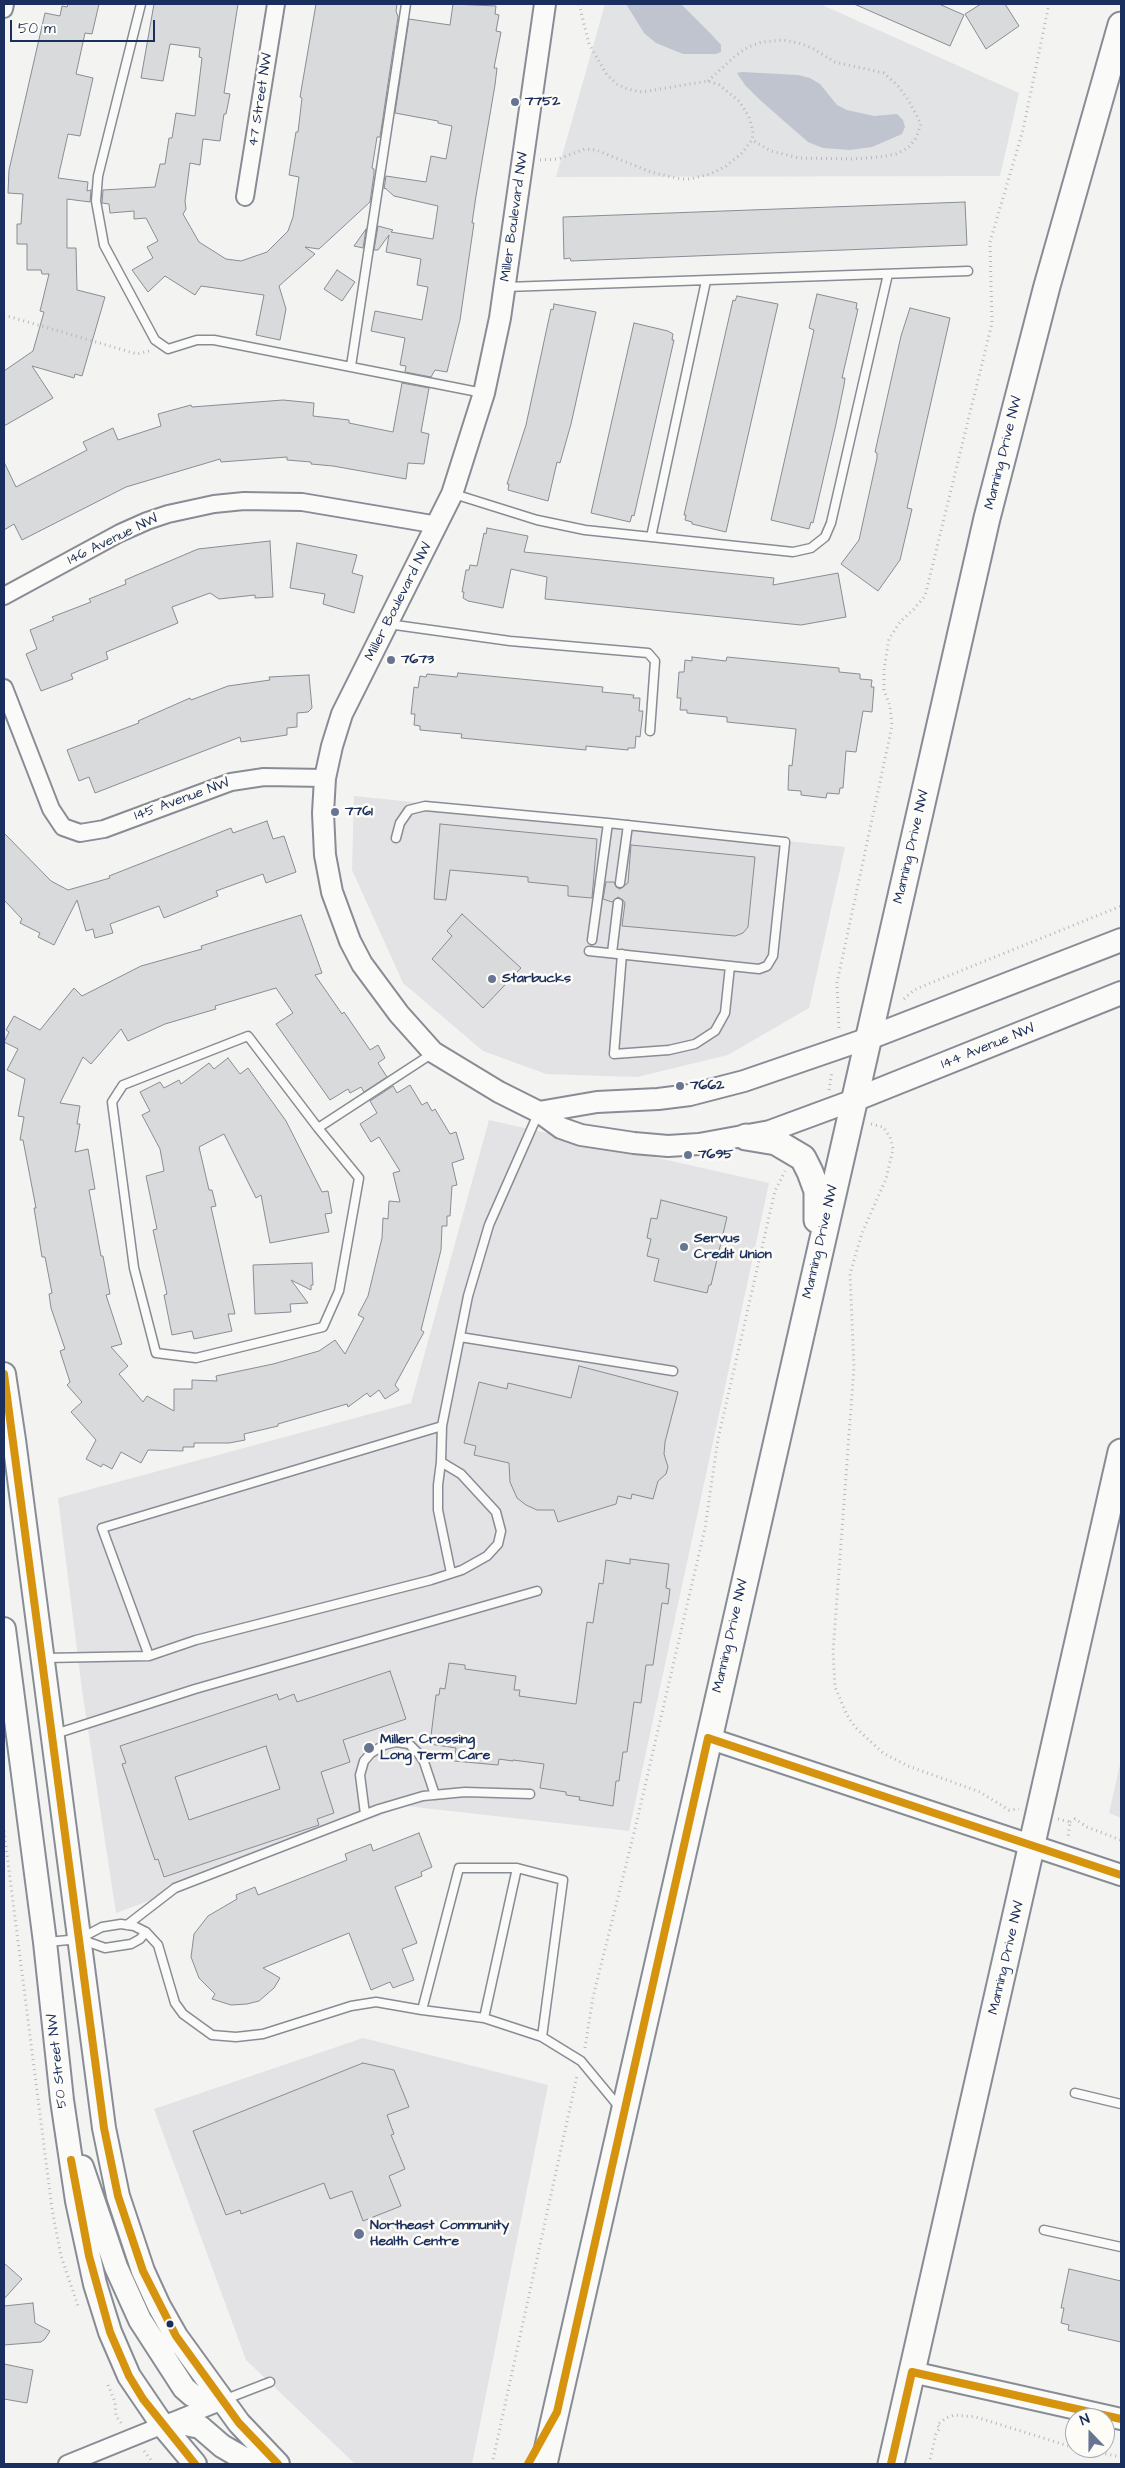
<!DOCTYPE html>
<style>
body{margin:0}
#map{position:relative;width:1125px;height:2468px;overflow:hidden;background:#f3f3f2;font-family:"Architects Daughter",sans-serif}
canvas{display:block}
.frame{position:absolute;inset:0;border:5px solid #1b2f5e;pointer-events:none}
.north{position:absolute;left:1065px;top:2408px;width:50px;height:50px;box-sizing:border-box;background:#fdfcf7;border:1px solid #a3aaba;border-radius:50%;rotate:338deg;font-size:14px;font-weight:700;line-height:20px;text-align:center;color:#1b2f5e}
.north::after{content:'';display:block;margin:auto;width:18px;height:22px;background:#677492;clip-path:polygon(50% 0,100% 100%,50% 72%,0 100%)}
.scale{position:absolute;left:10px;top:20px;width:145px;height:22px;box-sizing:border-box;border:2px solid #1b2f5e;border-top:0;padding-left:6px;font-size:15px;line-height:18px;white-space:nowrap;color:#1b2f5e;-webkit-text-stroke:4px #fdfcf7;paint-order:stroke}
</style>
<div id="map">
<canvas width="1125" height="2468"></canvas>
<div class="frame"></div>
<div class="north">N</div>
<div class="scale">50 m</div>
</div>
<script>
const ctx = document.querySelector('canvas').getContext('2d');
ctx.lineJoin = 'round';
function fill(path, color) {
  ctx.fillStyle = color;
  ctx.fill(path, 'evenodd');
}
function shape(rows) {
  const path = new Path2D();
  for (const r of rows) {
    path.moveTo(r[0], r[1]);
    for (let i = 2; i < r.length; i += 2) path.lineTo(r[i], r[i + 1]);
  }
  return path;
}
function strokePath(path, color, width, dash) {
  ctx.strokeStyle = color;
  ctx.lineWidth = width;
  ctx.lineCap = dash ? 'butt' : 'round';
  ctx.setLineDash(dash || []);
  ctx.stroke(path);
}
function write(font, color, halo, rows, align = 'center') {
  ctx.font = font + ' "Architects Daughter",sans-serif';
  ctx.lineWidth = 5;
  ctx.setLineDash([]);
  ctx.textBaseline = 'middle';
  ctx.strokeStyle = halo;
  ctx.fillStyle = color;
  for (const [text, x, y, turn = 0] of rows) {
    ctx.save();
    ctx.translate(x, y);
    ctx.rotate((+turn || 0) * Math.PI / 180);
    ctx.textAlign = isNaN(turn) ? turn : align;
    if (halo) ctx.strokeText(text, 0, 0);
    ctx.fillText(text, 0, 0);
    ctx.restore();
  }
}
const built = shape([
 [354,796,845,847,809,1008,728,1055,637,1077,546,1074,483,1051,403,983,352,870],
 [489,1120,769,1183,629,1831,406,1806,116,1913,82,1690,58,1498,411,1403],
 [1121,1760,1121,1818,1109,1813],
 [363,2038,548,2085,472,2464,359,2464,353,2462,246,2360,154,2109]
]);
const green = shape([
 [605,4,820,4,1019,93,1000,176,556,177]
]);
const water = shape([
 [626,4,681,4,712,35,721,45,721,52,716,54,683,54,656,43,644,33],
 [742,72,798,75,810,78,820,84,837,105,847,110,874,116,897,114,903,120,905,127,902,134,872,147,850,150,823,148,808,142,760,100,745,85,737,73]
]);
const building = shape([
 [68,4,99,4,92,34,85,33,76,74,93,78,80,136,68,134,58,178,88,182,87,191,91,190,90,202,67,199,67,248,76,248,77,290,105,297,82,376,75,374,74,378,32,366,53,398,4,426,4,371,33,351,44,312,40,311,49,274,42,274,41,270,27,270,27,244,17,244,17,224,21,224,23,194,8,193,9,170,45,13,60,16,62,6,67,7,68,4],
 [154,4,238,4,224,93,230,94,226,114,224,114,220,141,203,139,200,165,190,163,185,201,186,209,183,214,199,242,226,259,241,261,267,252,288,231,293,217,299,177,289,175,296,132,298,132,302,98,300,97,316,4,397,4,396,11,398,17,380,137,377,137,372,168,374,169,374,174,370,202,319,249,305,247,315,254,279,286,286,309,280,340,256,335,264,295,201,286,195,295,165,276,148,292,132,270,153,258,147,247,158,241,146,218,134,219,134,211,110,213,109,204,102,203,103,190,155,187,160,164,165,164,169,138,172,138,176,113,195,116,202,58,199,57,200,48,170,44,163,81,141,78,154,4],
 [453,4,496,6,495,14,499,15,496,31,501,32,494,68,497,68,495,85,476,196,472,223,474,223,460,320,447,372,435,370,431,377,405,372,406,366,400,365,405,338,371,331,375,311,422,320,428,287,417,285,421,259,386,252,389,235,378,250,374,250,378,226,393,230,391,232,433,239,438,206,394,196,385,188,384,189,386,176,426,182,431,156,446,159,452,126,438,123,438,121,395,113,409,19,450,25,453,4],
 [854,4,939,4,964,15,950,46,854,4],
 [981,4,1005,4,1019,26,986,49,965,14,981,4],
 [965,202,967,245,571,261,570,258,564,259,563,217,965,202],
 [366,229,363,248,354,246,366,229],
 [337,270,355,282,342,301,324,289,337,270],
 [817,294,857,303,856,309,858,309,842,378,845,378,844,385,836,424,813,523,811,522,809,529,771,520,814,330,809,328,817,294],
 [737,296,778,304,726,532,692,524,692,522,685,520,686,515,684,515,733,300,735,301,737,296],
 [554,304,596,312,571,424,560,463,557,462,548,501,508,490,509,484,507,484,526,425,551,309,553,310,554,304],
 [910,308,950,318,907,508,912,509,900,560,878,591,841,564,859,540,877,458,877,453,875,452,901,336,910,308],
 [634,323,668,331,673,334,672,340,674,340,634,516,632,515,630,522,591,513,634,323],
 [402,383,429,388,421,432,429,434,424,464,408,463,406,479,333,466,311,464,311,462,287,460,287,457,221,462,220,459,126,487,22,540,14,524,4,530,4,462,16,487,87,450,83,442,113,428,118,440,161,426,158,414,191,405,192,407,283,400,314,403,313,416,349,420,349,423,393,432,402,383],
 [487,528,528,536,524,552,774,578,773,585,838,573,846,617,801,625,545,599,547,577,511,569,503,608,468,601,463,598,464,592,462,592,466,570,469,570,470,565,477,566,484,533,486,534,487,528],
 [270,541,273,597,255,598,255,595,219,599,210,593,172,607,178,623,106,652,108,659,71,674,73,679,41,691,26,654,37,649,30,630,54,620,52,617,91,602,89,599,126,584,125,580,198,549,270,541],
 [297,543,357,555,352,573,363,576,354,613,323,604,325,594,290,588,297,543],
 [692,657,726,661,727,657,839,668,839,672,860,674,860,679,872,680,871,687,874,687,872,712,863,711,856,752,846,751,843,788,840,788,839,794,827,793,826,798,801,795,801,791,788,790,789,765,792,766,796,729,727,722,727,717,687,713,687,710,680,710,681,698,677,698,679,672,684,672,685,660,692,661,692,657],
 [458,673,603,687,602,692,634,695,633,698,640,698,639,711,643,711,640,737,636,736,635,748,628,748,628,750,586,746,586,750,461,738,462,734,420,730,420,726,414,725,415,714,411,714,414,687,418,688,420,676,426,677,427,674,457,677,458,673],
 [309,675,312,708,308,712,297,713,297,727,287,728,287,735,241,742,240,737,95,793,89,777,79,781,67,750,139,723,138,721,190,698,191,700,228,686,270,680,269,677,309,675],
 [267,821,273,839,284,836,296,872,266,883,263,874,216,891,218,896,164,918,159,906,110,924,113,933,95,938,93,929,86,931,77,900,54,945,38,937,40,933,20,923,22,919,4,900,4,833,51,881,68,890,110,878,109,876,231,828,233,833,267,821],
 [440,824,597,839,592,898,568,896,568,886,528,882,528,877,450,870,446,900,434,899,440,824],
 [631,845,755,857,748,927,743,933,735,936,622,926,625,903,623,900,618,897,612,902,603,899,606,882,614,882,616,887,620,889,628,883,631,845],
 [462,914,521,968,483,1008,432,959,452,936,447,931,462,914],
 [301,915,322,973,315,975,342,1014,344,1012,370,1050,378,1045,385,1058,378,1063,387,1077,364,1092,361,1087,350,1093,348,1089,330,1100,276,1024,293,1013,276,988,215,1006,216,1009,165,1024,128,1041,121,1029,91,1064,83,1057,60,1103,80,1106,77,1124,80,1124,75,1152,88,1149,95,1189,89,1190,101,1256,103,1256,107,1278,110,1294,106,1295,122,1344,111,1347,128,1366,119,1374,143,1402,147,1396,174,1411,174,1389,192,1389,192,1380,217,1381,216,1376,273,1364,319,1351,335,1340,345,1354,364,1318,358,1315,368,1296,382,1238,383,1218,388,1219,389,1201,400,1202,393,1173,400,1171,379,1137,371,1142,360,1124,377,1113,370,1101,393,1086,397,1093,410,1085,422,1105,427,1102,432,1111,435,1109,450,1134,456,1132,464,1159,452,1163,457,1185,452,1186,450,1216,447,1216,447,1226,442,1226,441,1250,421,1330,424,1332,395,1385,399,1390,385,1399,379,1390,370,1397,367,1393,348,1407,347,1404,278,1424,278,1426,244,1434,245,1440,229,1443,194,1443,194,1447,183,1447,183,1451,148,1450,141,1463,121,1452,112,1469,103,1464,101,1467,86,1459,96,1440,71,1412,82,1402,67,1385,70,1382,60,1351,65,1349,51,1308,49,1294,52,1293,45,1257,42,1257,34,1208,36,1208,23,1140,20,1140,24,1117,18,1116,25,1079,7,1070,18,1049,4,1042,9,1032,6,1030,14,1016,40,1030,74,988,82,996,141,966,202,949,201,946,301,915],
 [228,1058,240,1074,248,1068,286,1121,322,1192,328,1191,332,1213,325,1214,329,1232,270,1243,261,1195,256,1198,224,1134,199,1147,209,1190,212,1190,216,1206,211,1207,235,1314,228,1314,232,1331,194,1339,192,1331,172,1335,164,1295,167,1294,153,1230,157,1229,146,1176,164,1171,160,1149,142,1115,150,1111,140,1092,160,1082,164,1088,179,1080,181,1084,209,1063,214,1069,228,1058],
 [661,1200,727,1217,711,1285,709,1285,707,1293,654,1281,659,1259,647,1256,651,1239,647,1238,651,1218,657,1219,661,1200],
 [312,1263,313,1285,311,1285,311,1290,291,1280,308,1303,290,1304,291,1312,255,1314,253,1265,312,1263],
 [579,1366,678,1392,665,1442,664,1454,668,1467,666,1474,658,1481,653,1499,632,1494,631,1499,618,1496,616,1504,558,1522,554,1510,537,1510,526,1505,517,1498,510,1482,509,1463,474,1455,476,1446,464,1443,479,1382,507,1389,508,1383,571,1398,579,1366],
 [630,1559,669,1564,666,1588,670,1589,668,1604,662,1603,653,1665,646,1665,641,1703,634,1702,627,1752,623,1752,619,1781,616,1781,613,1806,579,1800,580,1797,566,1795,566,1792,540,1788,544,1764,513,1760,513,1761,499,1759,498,1765,454,1761,456,1748,430,1744,436,1695,439,1695,440,1688,445,1689,449,1663,465,1665,465,1669,516,1676,514,1690,520,1690,519,1696,576,1704,587,1622,593,1623,599,1583,603,1584,606,1560,630,1564,630,1559],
 [390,1671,406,1719,343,1740,350,1762,321,1772,334,1813,317,1819,319,1825,164,1877,158,1859,155,1860,122,1764,126,1763,120,1746,277,1694,279,1700,294,1694,297,1702,390,1671],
 [266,1746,280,1789,189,1820,175,1777,266,1746],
 [419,1833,432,1867,421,1872,422,1876,395,1887,417,1943,402,1949,414,1980,393,1988,390,1982,371,1990,349,1933,263,1968,280,1978,274,1988,259,2001,247,2004,231,2005,212,1999,215,1994,199,1978,191,1957,194,1934,208,1916,237,1899,236,1895,255,1887,258,1895,347,1860,345,1854,371,1844,373,1851,419,1833],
 [363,2063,394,2070,409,2107,387,2115,394,2134,391,2135,405,2169,389,2176,401,2206,363,2221,352,2191,330,2199,324,2183,241,2214,240,2210,226,2215,193,2131,363,2063],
 [4,2263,22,2279,4,2299,4,2263],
 [1069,2269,1121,2281,1121,2342,1068,2330,1069,2325,1061,2323,1064,2308,1061,2308,1069,2269],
 [33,2303,35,2323,50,2331,45,2339,41,2342,4,2345,4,2306,33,2303],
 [4,2364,33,2370,27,2403,4,2399,4,2364]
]);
const path = shape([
 [708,81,735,56,748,47,762,42,783,40,799,43,812,48,835,62,884,73,898,86,909,101,921,124,916,138,908,148,896,154,880,157,854,159,799,158,771,151,752,140],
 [540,160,558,159,585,149,596,150,651,172,680,179,690,179,710,174,726,166,742,153,752,140,753,131,749,117,739,101,719,85,708,81,642,92,627,89,617,84,607,75,589,44,579,4],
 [4,315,137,354,149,351],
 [904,999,914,990,933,982,1121,906],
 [839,1028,837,983,892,726,890,706,884,690,884,669,889,639,900,622,914,609,925,596,992,323,990,242,1023,130,1049,4],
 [829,1090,832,1071],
 [871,1124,883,1127,890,1137,893,1149,886,1179,862,1233,850,1274,854,1367,833,1652,835,1687,847,1715,855,1727,883,1753,908,1766,980,1792,1009,1810,1019,1809],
 [1058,1819,1070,1822,1068,1838],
 [1070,1822,1075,1819,1087,1827,1121,1840],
 [4,1831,52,2209,61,2256,78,2306],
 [585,2048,593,1997,635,1829,705,1528,718,1439,775,1191,785,1171],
 [108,2385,115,2402,116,2416,122,2424],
 [1076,2448,1121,2457],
 [144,2451,151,2460,149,2464],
 [492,2464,577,2076],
 [929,2464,936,2434,940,2428,937,2425,946,2418,954,2415,976,2417,1075,2448]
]);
const service = shape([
 [141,4,98,176,96,201,104,245,155,340,168,349,197,340,214,340,483,393],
 [506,287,968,271],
 [351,366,406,4],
 [454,494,537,520,585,530,793,552,811,548,825,537,831,523,888,274],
 [651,537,706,281],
 [388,624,510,641,648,653,655,661,650,731],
 [396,838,400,823,409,810,425,806,608,823],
 [620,883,628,825],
 [589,951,759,969,767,966,773,956,785,842,608,823,592,940],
 [612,953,618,903],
 [622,954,614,1054,669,1050,695,1044,715,1031,725,1013,730,966],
 [318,1128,248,1036,123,1085,112,1102,134,1268,156,1353,196,1358,323,1327,339,1291,359,1178,318,1128,433,1053],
 [460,1337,673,1371],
 [441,1462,438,1485,438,1510,451,1573],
 [149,1656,102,1528,442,1426],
 [45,1658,149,1656,196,1640,431,1580,462,1570,487,1556,498,1544,501,1531,496,1512,461,1474,441,1462,442,1426,468,1296,489,1225,538,1114],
 [55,1734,195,1689,537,1591],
 [365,1814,360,1775,364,1761,371,1753,384,1745,396,1742,409,1744,418,1753,424,1762,435,1795],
 [127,1925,175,1888,379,1809,423,1796,465,1792,530,1794],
 [81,1938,102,1927,121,1924,134,1926,146,1932,158,1945,175,2003,183,2014,212,2035,236,2037,263,2034,351,2006,376,2002,422,2010],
 [47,1942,80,1939,105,1948,131,1944,140,1939,146,1932],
 [484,2018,422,2010,459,1868,517,1868],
 [542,2037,563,1880,517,1868,484,2018,542,2037,581,2061,620,2108],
 [1075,2093,1121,2104],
 [1044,2230,1121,2247],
 [226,2399,270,2382]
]);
const minor = shape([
 [4,9,5,4],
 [245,197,276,4],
 [4,596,120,533,147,521,168,514,214,504,244,501,302,502,438,525],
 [4,688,51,809,63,827,80,833,104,829,231,782,264,777,325,778],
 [67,2464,220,2402]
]);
const tertiary = shape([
 [545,4,500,318,484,393,452,494,342,714,332,746,325,778,323,813,325,855,332,892,350,941,362,964,399,1014,433,1052,499,1092,539,1112,561,1128,581,1135,634,1143,668,1146,699,1144,770,1131,854,1100],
 [539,1112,597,1102,658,1099,690,1095,744,1081,869,1038],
 [708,1738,1121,1875],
 [912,2372,1121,2419]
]);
const secondary = shape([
 [869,1038,1121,940],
 [854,1100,1121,993],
 [4,1374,14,1440,104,2128,118,2196,143,2271,159,2306,176,2336,239,2423,278,2464],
 [4,1629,45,1942,62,2100,77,2201,95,2284,110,2332,129,2376,163,2426,195,2464],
 [82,2167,116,2267,140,2320,184,2388,192,2395,205,2401,222,2401],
 [163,2426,181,2423,200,2427,222,2446,253,2464]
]);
const primary = shape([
 [746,1137,776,1142,803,1158,810,1172,817,1191,817,1220],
 [544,2464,987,518,1047,286,1121,25],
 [891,2464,1121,1452]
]);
const bus1 = shape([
 [4,1374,104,2128,118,2196,143,2271,176,2336,239,2423,278,2464],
 [71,2160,89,2256,110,2332,129,2376,143,2399,195,2464],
 [528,2464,557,2412,708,1738,1121,1875],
 [891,2464,912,2372,1121,2419]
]);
const markers = [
 [515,102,5,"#677492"],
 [391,660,5,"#677492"],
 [335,812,5,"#677492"],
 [492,979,5,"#677492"],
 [680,1086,5,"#677492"],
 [688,1155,5,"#677492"],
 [684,1247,5,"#677492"],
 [369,1748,6,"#677492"],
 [359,2234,6,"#677492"],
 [170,2324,4.5,"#1b2f5e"]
];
const streetNames = [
 ["47 Street NW",261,100,-81],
 ["Miller Boulevard NW",515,217,-82],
 ["Manning Drive NW",1004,453,-76],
 ["146 Avenue NW",113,540,-26],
 ["Miller Boulevard NW",399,602,-63],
 ["145 Avenue NW",182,800,-20],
 ["Manning Drive NW",912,847,-77],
 ["144 Avenue NW",988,1047,-22],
 ["Manning Drive NW",821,1242,-77],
 ["Manning Drive NW",731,1636,-77],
 ["Manning Drive NW",1007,1958,-77],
 ["50 Street NW",58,2061,-96]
];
const poiNames = [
 ["7752",525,102],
 ["7673",401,660],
 ["7761",345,812],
 ["Starbucks",502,979],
 ["7662",690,1086],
 ["7695",698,1155],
 ["Servus",694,1239],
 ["Credit Union",694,1255],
 ["Miller Crossing",380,1740],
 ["Long Term Care",380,1756],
 ["Northeast Community",370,2226],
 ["Health Centre",370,2242]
];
fill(built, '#e3e3e5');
fill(green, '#e2e3e5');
fill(water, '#c0c4ce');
fill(building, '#d9dadb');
strokePath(building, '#888c94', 1);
strokePath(service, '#888c94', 11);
strokePath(minor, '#888c94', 20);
strokePath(tertiary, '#888c94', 24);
strokePath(secondary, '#888c94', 26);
strokePath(primary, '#888c94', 29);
strokePath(path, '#b5b8bc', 3, [1, 4]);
strokePath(service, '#fafaf8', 8);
strokePath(minor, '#fafaf8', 16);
strokePath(tertiary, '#fafaf8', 20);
strokePath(secondary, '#fafaf8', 22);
strokePath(primary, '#fafaf8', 25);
strokePath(bus1, '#d6940e', 8);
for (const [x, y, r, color] of markers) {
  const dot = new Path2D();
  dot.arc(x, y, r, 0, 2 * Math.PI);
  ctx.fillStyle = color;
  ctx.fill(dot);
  strokePath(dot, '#fdfcf7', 2);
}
write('14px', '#1b2f5e', '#fdfcf7', streetNames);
write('bold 14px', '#1b2f5e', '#fdfcf7', poiNames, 'left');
</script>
